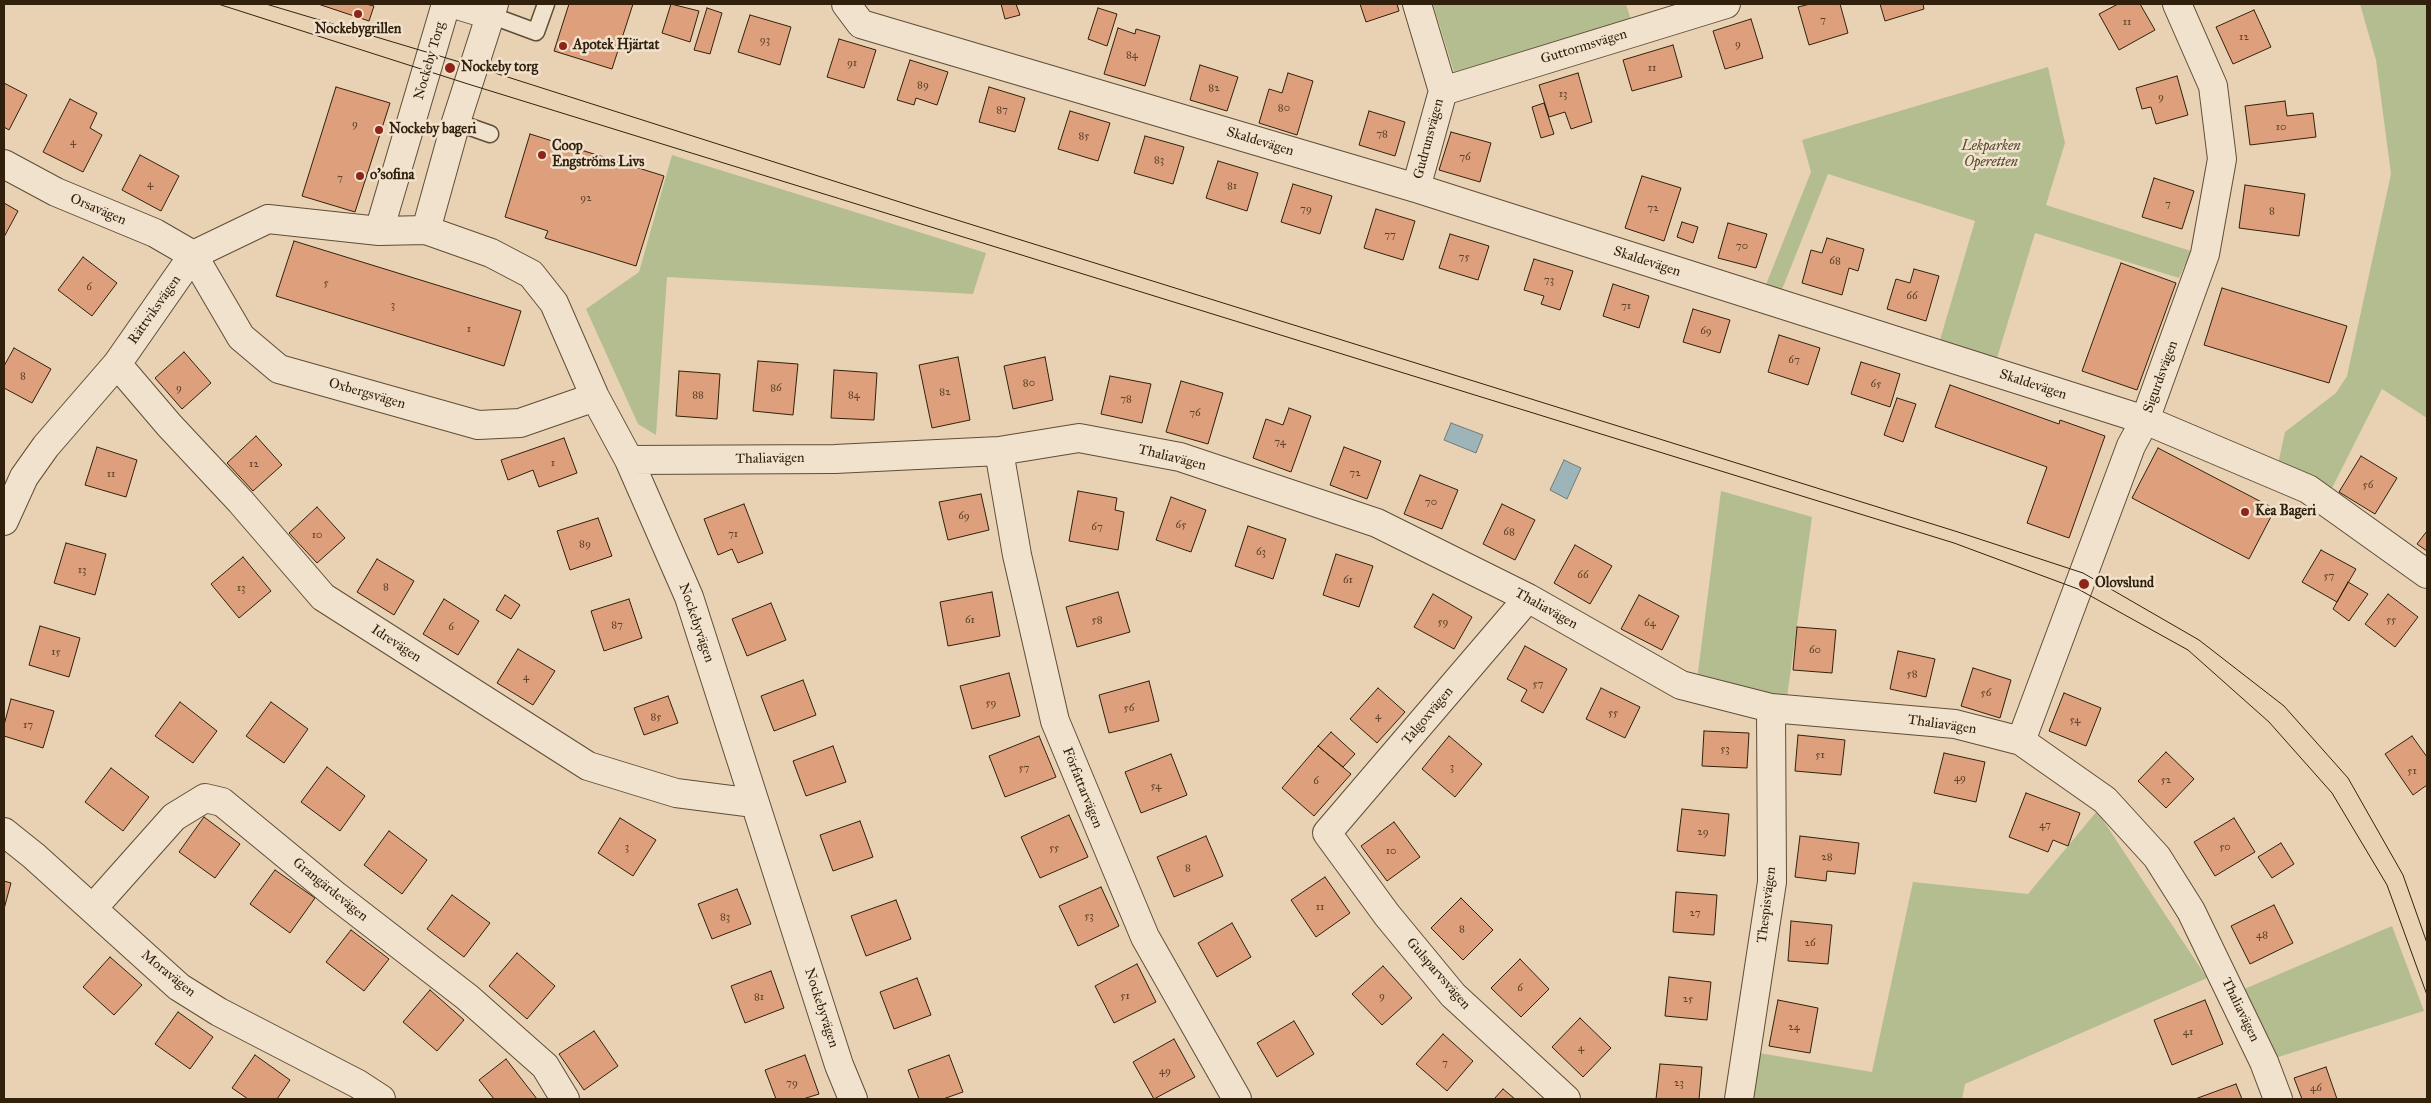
<!DOCTYPE html>
<meta charset="utf-8">
<style>
body{margin:0}
#map{position:relative;width:2431px;height:1103px;overflow:hidden;background:#e9d2b3;font-family:"IM FELL Great Primer",serif}
canvas{display:block}
.frame{position:absolute;inset:0;border:5px solid #31210c;pointer-events:none}
</style>
<div id="map">
<canvas width="2431" height="1103"></canvas>
<div class="frame"></div>
</div>
<script>
const ctx = document.querySelector('canvas').getContext('2d');
ctx.lineJoin = 'round';
function fill(path, color) {
  ctx.fillStyle = color;
  ctx.fill(path, 'evenodd');
}
function shape(rows) {
  const path = new Path2D();
  for (const r of rows) {
    path.moveTo(r[0], r[1]);
    for (let i = 2; i < r.length; i += 2) path.lineTo(r[i], r[i + 1]);
  }
  return path;
}
function strokePath(path, color, width, dash) {
  ctx.strokeStyle = color;
  ctx.lineWidth = width;
  ctx.lineCap = dash ? 'butt' : 'round';
  ctx.setLineDash(dash || []);
  ctx.stroke(path);
}
function write(font, color, halo, rows, align = 'center') {
  ctx.font = font + ' "IM FELL Great Primer",serif';
  ctx.lineWidth = 5;
  ctx.setLineDash([]);
  ctx.textBaseline = 'middle';
  ctx.strokeStyle = halo;
  ctx.fillStyle = color;
  for (const [text, x, y, turn = 0] of rows) {
    ctx.save();
    ctx.translate(x, y);
    ctx.rotate((+turn || 0) * Math.PI / 180);
    ctx.textAlign = isNaN(turn) ? turn : align;
    if (halo) ctx.strokeText(text, 0, 0);
    ctx.fillText(text, 0, 0);
    ctx.restore();
  }
}
const green = shape([
 [1433,4,1626,4,1631,20,1454,72],
 [2360,4,2427,4,2427,418,2382,389,2329,494,2278,464,2285,432,2336,393,2347,376,2391,174,2376,60],
 [2048,67,2065,143,2046,205,2191,251,2179,278,2035,233,1997,358,1940,340,1975,221,1828,174,1781,292,1765,287,1811,172,1802,140],
 [672,155,986,253,973,294,667,277,656,435,638,424,586,309,639,272],
 [1721,491,1812,517,1787,697,1697,680],
 [2097,811,2207,978,1965,1084,1962,1099,1753,1099,1752,1091,1759,1053,1872,1072,1913,882,2028,894],
 [2392,926,2424,1011,2272,1059,2242,990]
]);
const water = shape([
 [1451,423,1483,435,1476,453,1444,440,1451,423],
 [1564,460,1581,468,1567,499,1550,490,1564,460]
]);
const building = shape([
 [318,4,366,4,374,6,369,21,318,4],
 [569,4,633,4,612,69,554,51,569,4],
 [671,4,699,11,690,42,662,33,671,4],
 [1001,4,1016,4,1020,15,1005,19,1001,4],
 [1360,4,1397,4,1399,11,1366,22,1360,4],
 [1810,4,1840,4,1848,33,1809,45,1798,7,1810,4],
 [1880,4,1923,4,1924,9,1885,21,1880,4],
 [2118,4,2140,4,2155,30,2119,50,2099,14,2118,4],
 [707,8,722,13,710,54,694,50,707,8],
 [1098,8,1117,14,1107,46,1088,39,1098,8],
 [2254,10,2271,47,2233,64,2216,27,2254,10],
 [750,15,791,27,780,65,738,52,750,15],
 [1751,19,1763,58,1725,69,1713,31,1751,19],
 [1118,28,1135,34,1136,29,1160,36,1145,86,1104,74,1118,28],
 [839,39,876,50,864,88,827,77,839,39],
 [1673,45,1682,77,1632,91,1623,60,1673,45],
 [910,60,948,72,937,105,916,98,914,105,897,100,910,60],
 [1200,65,1238,77,1227,111,1190,100,1200,65],
 [1288,73,1313,81,1297,135,1259,123,1269,89,1282,93,1288,73],
 [1578,73,1592,122,1571,129,1565,112,1549,117,1539,85,1578,73],
 [2177,76,2188,115,2156,124,2151,107,2142,109,2136,88,2177,76],
 [4,83,27,95,9,130,4,127,4,83],
 [336,87,390,103,355,212,302,196,336,87],
 [989,87,1025,98,1015,132,979,122,989,87],
 [70,99,97,113,90,128,102,135,83,172,43,152,70,99],
 [2285,101,2287,116,2313,113,2316,137,2250,145,2245,106,2285,101],
 [1544,103,1554,134,1541,138,1532,107,1544,103],
 [1070,111,1110,123,1098,161,1058,149,1070,111],
 [1369,111,1405,122,1395,156,1359,145,1369,111],
 [1451,132,1491,143,1480,182,1439,170,1451,132],
 [530,134,664,176,636,266,545,238,548,231,505,217,530,134],
 [1145,136,1184,147,1173,184,1134,173,1145,136],
 [140,155,179,176,161,211,122,190,140,155],
 [1218,161,1258,173,1247,211,1206,198,1218,161],
 [1642,176,1681,188,1664,241,1625,228,1642,176],
 [2154,178,2194,191,2182,229,2142,217,2154,178],
 [1293,184,1332,196,1320,234,1281,222,1293,184],
 [2245,185,2305,194,2299,236,2239,228,2245,185],
 [4,203,18,211,4,237,4,203],
 [1376,209,1415,221,1403,260,1364,248,1376,209],
 [1682,222,1698,227,1693,243,1677,237,1682,222],
 [1728,223,1767,234,1756,268,1718,258,1728,223],
 [1450,234,1489,246,1478,280,1439,268,1450,234],
 [1827,238,1864,249,1858,271,1849,268,1842,295,1802,283,1811,250,1822,253,1827,238],
 [294,241,521,311,504,366,276,296,294,241],
 [83,257,117,283,92,316,58,290,83,257],
 [1534,259,1573,271,1560,310,1541,304,1544,296,1524,290,1534,259],
 [2121,263,2176,283,2137,390,2082,371,2121,263],
 [1914,269,1939,276,1926,321,1887,309,1896,279,1910,283,1914,269],
 [1613,284,1649,296,1639,328,1603,316,1613,284],
 [2222,288,2347,326,2329,383,2204,345,2222,288],
 [1693,309,1730,320,1720,353,1683,342,1693,309],
 [1779,335,1820,348,1808,385,1768,372,1779,335],
 [14,348,51,369,32,403,4,388,4,366,14,348],
 [184,352,211,383,182,409,155,378,184,352],
 [958,357,970,420,932,428,919,365,958,357],
 [1045,357,1053,400,1013,409,1004,366,1045,357],
 [758,361,798,364,793,415,753,411,758,361],
 [1861,362,1900,374,1890,407,1851,394,1861,362],
 [834,370,877,373,874,420,831,418,834,370],
 [679,371,720,374,717,419,676,416,679,371],
 [1110,376,1151,384,1142,423,1101,414,1110,376],
 [1181,381,1223,393,1208,444,1166,432,1181,381],
 [1950,385,2059,424,2060,420,2105,436,2069,538,2027,523,2047,467,1935,427,1950,385],
 [1897,398,1916,404,1903,442,1884,435,1897,398],
 [1289,408,1311,416,1291,472,1253,458,1266,419,1283,425,1289,408],
 [256,436,282,465,253,491,227,463,256,436],
 [564,438,577,473,539,487,533,470,508,480,501,460,564,438],
 [97,447,137,460,126,497,85,485,97,447],
 [1344,447,1381,461,1367,499,1330,485,1344,447],
 [2158,448,2275,509,2249,559,2132,498,2158,448],
 [2361,456,2397,478,2375,514,2339,492,2361,456],
 [1420,475,1458,490,1442,529,1404,514,1420,475],
 [1078,491,1117,498,1115,510,1124,512,1118,550,1069,541,1078,491],
 [981,494,989,530,948,540,939,502,981,494],
 [1171,497,1206,510,1191,552,1156,540,1171,497],
 [744,504,763,553,738,563,732,549,718,555,704,519,744,504],
 [1502,504,1535,520,1515,560,1483,544,1502,504],
 [317,507,345,538,317,563,289,533,317,507],
 [598,518,612,556,570,570,557,531,598,518],
 [1248,526,1286,539,1273,579,1235,566,1248,526],
 [2427,531,2427,551,2417,544,2427,531],
 [66,543,106,554,95,595,54,583,66,543],
 [1575,545,1612,566,1590,604,1554,583,1575,545],
 [2321,550,2356,569,2337,602,2302,582,2321,550],
 [1336,554,1373,566,1359,607,1323,595,1336,554],
 [243,557,271,591,239,618,211,584,243,557],
 [377,559,414,581,394,615,357,592,377,559],
 [2348,582,2368,594,2349,621,2333,609,2348,582],
 [992,592,1000,636,948,646,940,602,992,592],
 [1118,592,1130,632,1077,647,1066,607,1118,592],
 [1433,594,1472,617,1454,649,1414,627,1433,594],
 [2388,594,2418,617,2395,647,2365,624,2388,594],
 [505,595,520,605,511,619,496,610,505,595],
 [1639,595,1679,616,1662,650,1621,629,1639,595],
 [444,599,479,621,458,655,423,634,444,599],
 [629,599,642,638,604,651,591,611,629,599],
 [771,603,786,640,747,656,732,619,771,603],
 [40,626,80,638,69,677,29,665,40,626],
 [1797,627,1836,630,1832,673,1793,670,1797,627],
 [1525,646,1567,669,1543,713,1521,701,1527,690,1507,679,1525,646],
 [518,649,555,671,533,705,497,683,518,649],
 [1898,651,1935,659,1926,697,1890,689,1898,651],
 [1973,668,2011,680,2000,718,1961,706,1973,668],
 [1009,673,1020,716,972,729,960,686,1009,673],
 [803,680,816,715,774,731,761,696,803,680],
 [1149,681,1159,721,1109,733,1099,695,1149,681],
 [1378,688,1405,712,1377,743,1350,719,1378,688],
 [1601,688,1640,707,1625,738,1586,719,1601,688],
 [2064,693,2101,708,2086,746,2049,731,2064,693],
 [668,696,678,723,644,735,634,708,668,696],
 [11,699,54,711,43,748,4,736,4,725,11,699],
 [180,702,217,731,193,763,155,736,180,702],
 [271,702,308,729,284,763,246,736,271,702],
 [1704,731,1749,733,1747,768,1702,766,1704,731],
 [1331,732,1355,754,1343,767,1318,746,1331,732],
 [1798,735,1845,740,1841,775,1795,771,1798,735],
 [1039,736,1056,777,1005,797,989,756,1039,736],
 [1449,736,1482,764,1455,797,1422,769,1449,736],
 [2412,736,2427,757,2427,785,2413,795,2385,754,2412,736],
 [833,746,846,782,806,796,793,761,833,746],
 [1318,746,1351,774,1314,816,1282,788,1318,746],
 [2166,752,2194,779,2166,808,2138,781,2166,752],
 [1944,753,1985,762,1976,802,1934,793,1944,753],
 [1171,754,1187,795,1141,813,1125,772,1171,754],
 [327,767,365,796,340,831,301,802,327,767],
 [111,768,149,797,123,831,85,802,111,768],
 [2026,793,2080,813,2068,846,2053,840,2048,852,2009,837,2026,793],
 [1682,809,1729,814,1725,856,1677,851,1682,809],
 [1069,815,1088,857,1040,878,1021,837,1069,815],
 [204,817,240,844,215,878,179,852,204,817],
 [620,818,656,840,633,876,598,853,620,818],
 [2234,818,2255,852,2215,876,2194,842,2234,818],
 [860,821,873,857,833,871,820,835,860,821],
 [1394,822,1420,857,1387,881,1361,846,1394,822],
 [389,831,427,860,402,894,364,865,389,831],
 [1206,836,1223,876,1174,897,1157,857,1206,836],
 [1800,836,1859,843,1855,874,1827,871,1826,881,1795,877,1800,836],
 [2281,843,2294,864,2272,878,2258,857,2281,843],
 [275,870,315,898,290,933,250,904,275,870],
 [1325,877,1350,913,1316,937,1291,900,1325,877],
 [4,881,11,883,4,909,4,881],
 [1101,887,1119,926,1078,946,1059,906,1101,887],
 [737,889,751,924,712,939,698,904,737,889],
 [1676,892,1717,895,1714,935,1673,932,1676,892],
 [452,895,490,923,464,957,427,929,452,895],
 [1461,898,1493,930,1463,960,1431,928,1461,898],
 [896,900,911,939,866,956,851,916,896,900],
 [2274,905,2293,943,2250,964,2231,926,2274,905],
 [1791,921,1832,925,1828,964,1788,961,1791,921],
 [1232,923,1251,957,1217,977,1198,943,1232,923],
 [351,930,389,959,364,991,326,962,351,930],
 [517,953,555,986,527,1019,489,986,517,953],
 [110,957,142,985,114,1015,83,987,110,957],
 [1520,959,1549,989,1521,1017,1491,988,1520,959],
 [1137,964,1156,1002,1114,1023,1095,986,1137,964],
 [1383,966,1412,998,1382,1025,1352,994,1383,966],
 [771,971,784,1008,745,1023,731,986,771,971],
 [1669,977,1711,982,1707,1020,1665,1016,1669,977],
 [917,978,931,1015,894,1029,880,992,917,978],
 [430,990,464,1020,437,1051,403,1022,430,990],
 [1778,1000,1818,1008,1810,1053,1769,1046,1778,1000],
 [2205,1000,2223,1044,2172,1065,2154,1020,2205,1000],
 [178,1012,213,1037,190,1069,155,1044,178,1012],
 [1580,1018,1611,1048,1583,1077,1552,1047,1580,1018],
 [1294,1021,1314,1054,1277,1077,1257,1043,1294,1021],
 [594,1031,618,1066,584,1090,559,1054,594,1031],
 [1443,1034,1473,1061,1447,1091,1416,1064,1443,1034],
 [1174,1039,1195,1077,1154,1099,1133,1062,1174,1039],
 [255,1055,290,1080,277,1099,248,1099,232,1088,255,1055],
 [805,1055,819,1094,803,1099,776,1099,765,1070,805,1055],
 [949,1055,963,1092,943,1099,919,1099,908,1070,949,1055],
 [506,1059,537,1099,494,1099,479,1080,506,1059],
 [1660,1064,1702,1067,1699,1099,1656,1099,1660,1064],
 [2326,1067,2337,1099,2302,1099,2294,1078,2326,1067],
 [2236,1084,2242,1099,2195,1099,2236,1084],
 [1503,1089,1515,1099,1494,1099,1503,1089]
]);
const lane = shape([
 [490,15,536,32,546,4],
 [456,122,490,134]
]);
const street = shape([
 [454,4,490,15],
 [846,4,861,24,1416,188,2145,420,2308,489,2427,574],
 [1443,91,1726,4],
 [4,164,56,192,155,233,193,255,241,337,279,369,478,425,520,423,595,397],
 [1416,188,1443,91,1417,4],
 [426,230,456,122,494,4],
 [379,231,446,4],
 [117,364,169,425,241,502,323,597,588,766,676,793,754,803],
 [999,451,1017,555,1055,721,1145,937,1237,1099],
 [629,460,835,459,999,451,1079,438,1180,457,1377,523,1528,598,1681,685,1771,708,1955,724,2021,741,2105,800,2157,857,2191,911,2264,1062,2278,1099],
 [4,521,24,477,46,446,117,364,193,255,268,219,379,231,426,230,491,253,531,274,554,303,595,397,629,460,689,597,839,1065,853,1099],
 [1528,598,1327,833,1387,915,1453,995,1566,1099],
 [2021,741,2131,446,2145,420,2205,254,2222,159,2213,86,2177,4],
 [4,832,34,856,179,987,219,1012,358,1084,381,1099],
 [93,908,174,817,205,798,222,802,335,895,467,997,545,1066,565,1099],
 [1739,1099,1772,882,1771,708]
]);
const tram = shape([
 [218,4,468,84,1954,543,2078,589,2188,650,2269,722,2332,793,2387,885,2427,995],
 [266,4,473,66,928,211,1958,532,2083,573,2199,640,2284,706,2348,778,2403,875,2427,943]
]);
const markers = [
 [358,14,5,"#8f2418"],
 [563,46,5,"#8f2418"],
 [450,68,6,"#8f2418"],
 [379,130,5,"#8f2418"],
 [542,155,5,"#8f2418"],
 [360,176,5,"#8f2418"],
 [2245,512,5,"#8f2418"],
 [2084,584,6,"#8f2418"]
];
const numberNames = [
 ["7",1823,20],
 ["11",2127,22],
 ["12",2244,37],
 ["93",765,40],
 ["9",1738,44],
 ["84",1132,55],
 ["91",852,63],
 ["11",1652,68],
 ["89",923,85],
 ["82",1214,88],
 ["13",1563,94],
 ["9",2161,97],
 ["80",1284,108],
 ["87",1002,110],
 ["9",355,124],
 ["10",2281,127],
 ["78",1382,134],
 ["85",1084,136],
 ["4",73,142],
 ["76",1465,157],
 ["83",1159,160],
 ["7",340,178],
 ["4",150,184],
 ["81",1232,186],
 ["92",586,198],
 ["7",2168,204],
 ["72",1653,208],
 ["79",1306,209],
 ["8",2272,211],
 ["77",1390,235],
 ["70",1742,246],
 ["75",1464,257],
 ["68",1835,261],
 ["73",1549,280],
 ["5",326,283],
 ["6",89,287],
 ["66",1912,296],
 ["3",393,305],
 ["71",1626,306],
 ["1",469,329],
 ["69",1706,331],
 ["67",1794,360],
 ["8",23,376],
 ["80",1029,383],
 ["65",1876,384],
 ["9",179,388],
 ["86",776,388],
 ["82",945,392],
 ["88",698,395],
 ["84",854,395],
 ["78",1126,399],
 ["76",1195,413],
 ["74",1280,442],
 ["1",553,463],
 ["12",254,464],
 ["72",1355,473],
 ["11",111,474],
 ["56",2368,485],
 ["70",1431,502],
 ["69",964,516],
 ["65",1181,525],
 ["67",1097,527],
 ["68",1509,532],
 ["71",733,534],
 ["10",317,535],
 ["89",585,544],
 ["63",1261,552],
 ["13",82,570],
 ["66",1583,575],
 ["57",2329,576],
 ["61",1348,580],
 ["8",386,587],
 ["13",241,588],
 ["61",970,620],
 ["58",1097,620],
 ["55",2391,620],
 ["59",1443,622],
 ["64",1650,623],
 ["87",617,625],
 ["6",451,627],
 ["60",1815,650],
 ["15",56,652],
 ["58",1912,674],
 ["4",526,677],
 ["57",1538,684],
 ["56",1986,693],
 ["59",991,703],
 ["56",1129,708],
 ["55",1613,713],
 ["4",1378,716],
 ["85",656,717],
 ["54",2075,720],
 ["17",28,725],
 ["53",1725,749],
 ["51",1820,755],
 ["3",1452,767],
 ["57",1024,768],
 ["51",2412,771],
 ["49",1960,778],
 ["52",2166,780],
 ["6",1316,781],
 ["54",1156,786],
 ["47",2045,825],
 ["29",1703,832],
 ["3",627,847],
 ["50",2225,847],
 ["55",1054,848],
 ["10",1391,851],
 ["28",1827,857],
 ["8",1188,868],
 ["11",1320,907],
 ["27",1695,913],
 ["53",1089,916],
 ["83",725,917],
 ["8",1462,929],
 ["48",2262,935],
 ["26",1810,943],
 ["6",1520,988],
 ["51",1125,996],
 ["9",1382,996],
 ["81",759,997],
 ["25",1688,999],
 ["24",1794,1027],
 ["41",2188,1032],
 ["4",1581,1048],
 ["7",1445,1063],
 ["49",1165,1071],
 ["79",792,1083],
 ["23",1679,1083],
 ["46",2316,1088]
];
const poiNames = [
 ["Nockebygrillen",358,30,"center"],
 ["Apotek Hjärtat",573,46],
 ["Nockeby torg",461,68],
 ["Nockeby bageri",389,130],
 ["Coop",552,147],
 ["Engströms Livs",552,163],
 ["o'sofina",370,176],
 ["Kea Bageri",2255,512],
 ["Olovslund",2095,584]
];
const streetNames = [
 ["Guttormsvägen",1584,47,-17],
 ["Nockeby Torg",430,61,-74],
 ["Gudrunsvägen",1429,139,-75],
 ["Skaldevägen",1260,142,17],
 ["Orsavägen",98,210,23],
 ["Skaldevägen",1647,262,18],
 ["Rättviksvägen",155,310,-55],
 ["Sigurdsvägen",2161,377,-70],
 ["Skaldevägen",2033,385,18],
 ["Oxbergsvägen",367,394,16],
 ["Thaliavägen",1172,458,14],
 ["Thaliavägen",770,459,-1],
 ["Thaliavägen",1546,609,29],
 ["Nockebyvägen",696,623,71],
 ["Idrevägen",396,644,33],
 ["Talgoxvägen",1428,716,-50],
 ["Thaliavägen",1942,725,8],
 ["Författarvägen",1082,788,68],
 ["Grangärdevägen",330,890,39],
 ["Thespisvägen",1767,905,-83],
 ["Moravägen",168,974,39],
 ["Gulsparvsvägen",1438,974,49],
 ["Nockebyvägen",821,1008,72],
 ["Thaliavägen",2240,1010,64]
];
const parkNames = [
 ["Lekparken",1991,147],
 ["Operetten",1991,163]
];
fill(green, '#b4bd8f');
fill(water, '#9db5b8');
strokePath(water, '#727a73', 1);
fill(building, '#dea07c');
strokePath(building, '#31210c', 1);
strokePath(lane, '#5f4d36', 19);
strokePath(street, '#5f4d36', 30);
strokePath(lane, '#f1e2ce', 16);
strokePath(street, '#f1e2ce', 28);
strokePath(tram, '#31210c', 1);
for (const [x, y, r, color] of markers) {
  const dot = new Path2D();
  dot.arc(x, y, r, 0, 2 * Math.PI);
  ctx.fillStyle = color;
  ctx.fill(dot);
  strokePath(dot, '#f1e2ce', 2);
}
write('11px', '#5c4128', null, numberNames);
write('bold 14px', '#31210c', '#f1e2ce', poiNames, 'left');
write('14px', '#31210c', '#f1e2ce', streetNames);
write('italic 14px', '#52482d', '#f1e2ce', parkNames);
</script>
